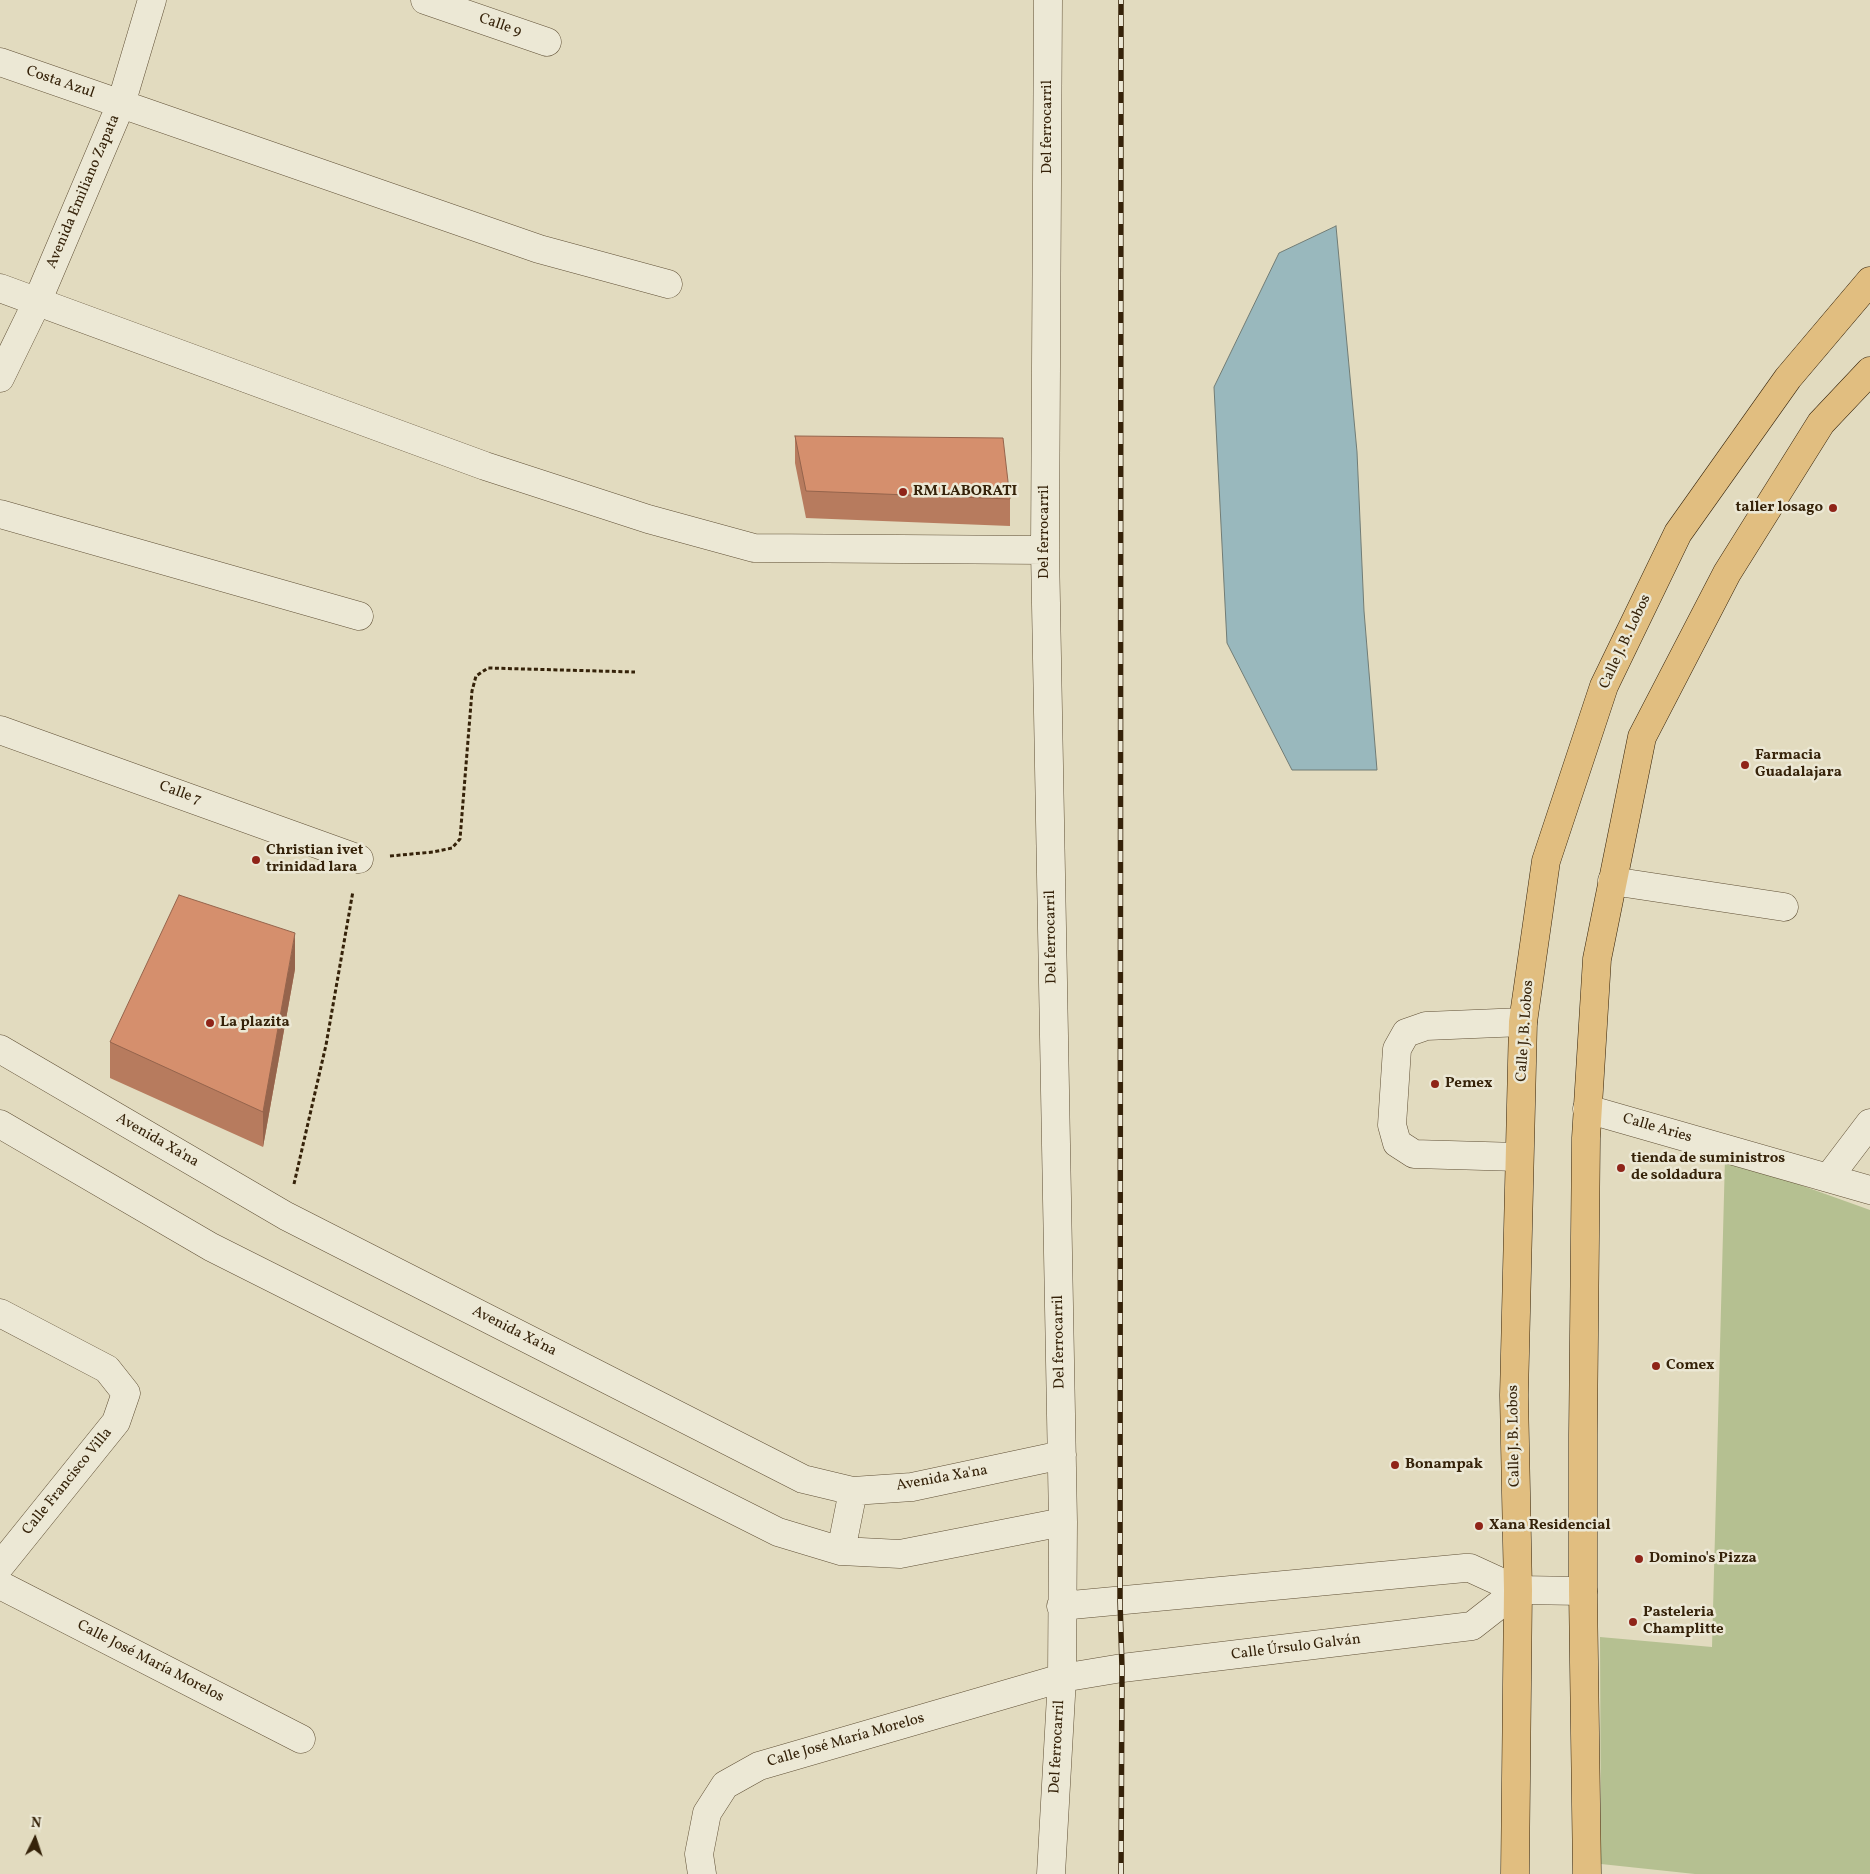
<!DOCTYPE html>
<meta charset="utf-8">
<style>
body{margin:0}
#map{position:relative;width:1870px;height:1874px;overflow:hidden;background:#e2dbbf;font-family:Vollkorn,serif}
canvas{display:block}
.north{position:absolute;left:10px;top:1814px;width:50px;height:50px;-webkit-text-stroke:4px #ece8d5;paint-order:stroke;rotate:4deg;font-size:14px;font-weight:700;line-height:20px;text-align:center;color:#352209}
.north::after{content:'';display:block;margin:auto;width:18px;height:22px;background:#352209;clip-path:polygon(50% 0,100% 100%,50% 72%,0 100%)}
</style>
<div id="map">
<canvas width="1870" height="1874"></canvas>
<div class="north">N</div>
</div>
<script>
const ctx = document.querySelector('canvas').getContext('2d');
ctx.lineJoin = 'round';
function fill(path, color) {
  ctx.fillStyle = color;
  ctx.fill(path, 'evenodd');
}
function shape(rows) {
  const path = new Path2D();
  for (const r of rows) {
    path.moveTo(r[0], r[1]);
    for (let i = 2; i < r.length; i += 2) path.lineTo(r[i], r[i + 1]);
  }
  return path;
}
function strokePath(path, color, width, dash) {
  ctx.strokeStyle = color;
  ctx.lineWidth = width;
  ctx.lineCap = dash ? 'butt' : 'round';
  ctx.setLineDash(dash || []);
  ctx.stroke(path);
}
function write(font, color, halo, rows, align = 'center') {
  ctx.font = font + ' Vollkorn,serif';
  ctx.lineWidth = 5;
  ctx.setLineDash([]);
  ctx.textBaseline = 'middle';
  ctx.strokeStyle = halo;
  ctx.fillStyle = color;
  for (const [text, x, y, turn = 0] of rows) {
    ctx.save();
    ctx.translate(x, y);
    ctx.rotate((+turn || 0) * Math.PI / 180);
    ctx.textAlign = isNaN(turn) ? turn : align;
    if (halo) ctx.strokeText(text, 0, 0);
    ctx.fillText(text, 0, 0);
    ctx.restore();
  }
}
const green = shape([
 [1725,1158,1870,1210,1870,1874,1695,1874,1601,1864,1600,1637,1712,1647]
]);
const water = shape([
 [1336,226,1357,452,1364,611,1377,770,1292,770,1227,643,1214,387,1279,253,1336,226]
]);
const path = shape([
 [390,856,433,852,452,848,460,839,472,691,476,676,488,668,635,672],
 [294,1184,326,1045,353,891]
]);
const minor = shape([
 [425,0,547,42],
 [1048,0,1045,550,1063,1522,1062,1678,1051,1874],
 [0,62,539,249,668,284],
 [0,288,485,466,648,519,754,548,1045,550],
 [0,378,37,302,121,104,152,0],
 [0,514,359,616],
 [0,730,359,859],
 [1612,881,1784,907],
 [0,1049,286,1216,803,1479,853,1491,912,1487,1062,1455],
 [1587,1109,1870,1190],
 [0,1124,211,1247,778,1532,841,1551,900,1554,1063,1522],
 [1519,1157,1414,1154,1397,1143,1392,1125,1397,1049,1406,1033,1426,1026,1523,1022],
 [1829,1177,1870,1123],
 [0,1313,107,1369,126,1393,116,1422,0,1566],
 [841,1551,853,1491],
 [0,1585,301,1739],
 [1061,1606,1465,1568,1470,1568,1518,1590,1583,1591],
 [702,1874,699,1854,707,1813,725,1785,759,1766,1062,1678,1122,1668,1472,1626,1518,1590]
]);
const major = shape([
 [1515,1874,1518,1590,1514,1395,1523,1022,1546,861,1604,686,1678,533,1788,378,1870,281],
 [1587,1874,1583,1591,1583,1434,1586,1138,1597,959,1642,737,1727,573,1821,423,1870,371]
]);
const rail = shape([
 [1121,1874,1122,1668,1120,1601,1121,0]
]);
const wall = shape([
 [795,436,1010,499,1010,526,806,518,795,463],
 [295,969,263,1147,110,1078,110,1042]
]);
const shadedWall = shape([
 [295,933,295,969,263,1147,263,1112]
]);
const building = shape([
 [795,436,1003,438,1010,499,806,491,795,436],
 [179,895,295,933,263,1112,110,1042,179,895]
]);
const markers = [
 [903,492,5,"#8f2418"],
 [1833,508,5,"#8f2418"],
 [1745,765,5,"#8f2418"],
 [256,860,5,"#8f2418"],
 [210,1023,5,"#8f2418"],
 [1435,1084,5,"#8f2418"],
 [1621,1168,5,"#8f2418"],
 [1656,1366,5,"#8f2418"],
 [1395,1465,5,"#8f2418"],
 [1479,1526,5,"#8f2418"],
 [1639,1559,5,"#8f2418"],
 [1633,1622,5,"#8f2418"]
];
const streetNames = [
 ["Calle 9",500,26,19],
 ["Costa Azul",60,83,19],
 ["Del ferrocarril",1048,127,-90],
 ["Avenida Emiliano Zapata",84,192,-67],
 ["Del ferrocarril",1045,532,-90],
 ["Calle J. B. Lobos",1626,642,-65],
 ["Calle 7",180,794,20],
 ["Del ferrocarril",1052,937,-91],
 ["Calle J. B. Lobos",1526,1031,-86],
 ["Calle Aries",1657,1129,16],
 ["Avenida Xa'na",157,1141,30],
 ["Avenida Xa'na",514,1332,27],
 ["Del ferrocarril",1060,1342,-91],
 ["Calle J. B. Lobos",1515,1436,-91],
 ["Avenida Xa'na",942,1479,-10],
 ["Calle Francisco Villa",68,1482,-51],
 ["Calle Úrsulo Galván",1296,1648,-7],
 ["Calle José María Morelos",150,1662,27],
 ["Calle José María Morelos",846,1741,-16],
 ["Del ferrocarril",1058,1747,-87]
];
const poiNames = [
 ["RM LABORATI",913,492],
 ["taller losago",1823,508,"right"],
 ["Farmacia",1755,756],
 ["Guadalajara",1755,773],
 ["Christian ivet",266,851],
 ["trinidad lara",266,868],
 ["La plazita",220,1023],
 ["Pemex",1445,1084],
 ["tienda de suministros",1631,1159],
 ["de soldadura",1631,1176],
 ["Comex",1666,1366],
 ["Bonampak",1405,1465],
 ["Xana Residencial",1489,1526],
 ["Domino's Pizza",1649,1559],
 ["Pasteleria",1643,1613],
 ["Champlitte",1643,1630]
];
fill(green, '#b5c091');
fill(water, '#99b8bd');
strokePath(water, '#717c75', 1);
strokePath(minor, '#605036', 29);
strokePath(major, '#352209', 29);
strokePath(path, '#352209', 3, [4, 2.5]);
strokePath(minor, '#ece8d5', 28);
strokePath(major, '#e1be80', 28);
strokePath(rail, '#352209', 5.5);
strokePath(rail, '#ece8d5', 4, [11]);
fill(wall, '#b77b5e');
fill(shadedWall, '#95644c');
fill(building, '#d58f6d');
strokePath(building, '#95644c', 1);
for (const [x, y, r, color] of markers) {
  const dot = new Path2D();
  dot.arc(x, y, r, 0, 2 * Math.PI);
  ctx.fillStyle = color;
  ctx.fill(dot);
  strokePath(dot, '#ece8d5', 2);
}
write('15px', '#352209', '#ece8d5', streetNames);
write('bold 15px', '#352209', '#ece8d5', poiNames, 'left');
</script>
